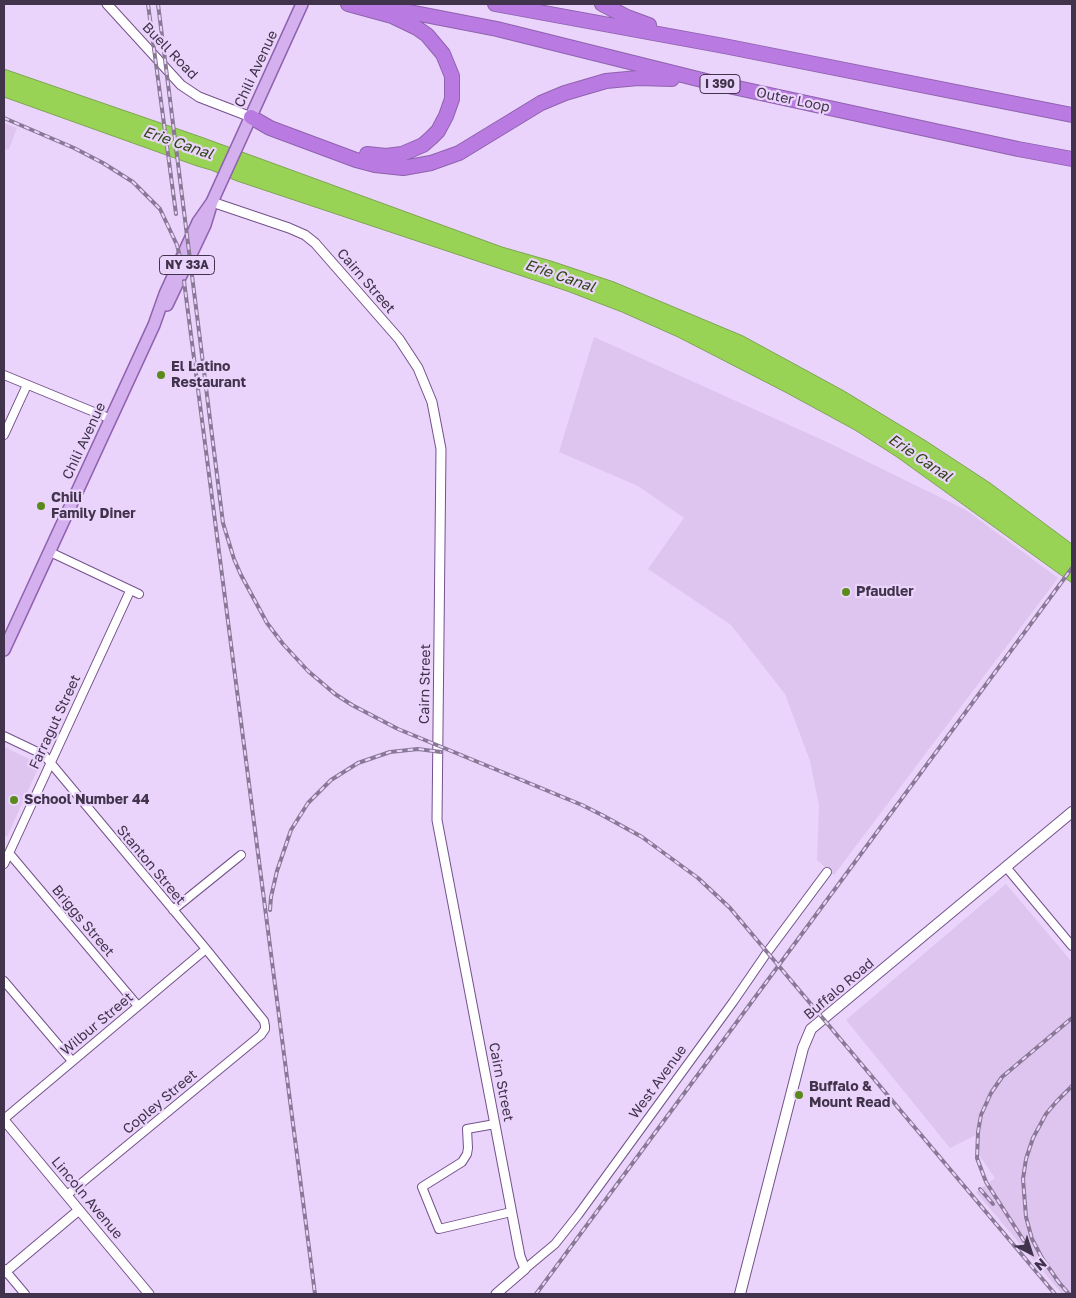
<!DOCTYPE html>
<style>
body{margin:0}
#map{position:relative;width:1076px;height:1298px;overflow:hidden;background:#ead4fb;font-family:"Golos Text",sans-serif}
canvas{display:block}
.frame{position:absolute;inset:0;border:5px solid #42334c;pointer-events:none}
.north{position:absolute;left:1006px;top:1228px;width:50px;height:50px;-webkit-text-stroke:4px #ead4fb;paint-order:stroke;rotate:140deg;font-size:14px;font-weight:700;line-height:20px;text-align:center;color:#42334c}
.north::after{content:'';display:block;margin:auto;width:18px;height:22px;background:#42334c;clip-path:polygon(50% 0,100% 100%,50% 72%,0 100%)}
</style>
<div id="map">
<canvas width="1076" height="1298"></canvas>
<div class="frame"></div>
<div class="north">N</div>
</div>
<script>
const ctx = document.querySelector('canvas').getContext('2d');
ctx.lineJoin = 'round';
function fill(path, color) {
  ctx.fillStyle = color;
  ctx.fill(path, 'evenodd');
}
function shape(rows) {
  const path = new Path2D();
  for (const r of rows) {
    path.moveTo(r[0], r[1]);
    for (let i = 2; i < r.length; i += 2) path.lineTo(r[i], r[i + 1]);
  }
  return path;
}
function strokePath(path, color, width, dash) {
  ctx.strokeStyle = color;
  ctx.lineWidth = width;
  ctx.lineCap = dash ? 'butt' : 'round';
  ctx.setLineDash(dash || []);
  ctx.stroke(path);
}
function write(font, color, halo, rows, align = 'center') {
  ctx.font = font + ' "Golos Text",sans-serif';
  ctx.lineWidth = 4.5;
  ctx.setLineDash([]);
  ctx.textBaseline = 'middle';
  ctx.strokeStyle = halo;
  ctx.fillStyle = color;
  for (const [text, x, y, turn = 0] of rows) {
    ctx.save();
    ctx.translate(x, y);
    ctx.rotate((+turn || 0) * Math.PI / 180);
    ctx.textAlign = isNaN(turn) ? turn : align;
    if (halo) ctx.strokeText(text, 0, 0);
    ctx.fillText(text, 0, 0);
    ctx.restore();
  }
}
const built = shape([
 [4,123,17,128,9,149,4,150],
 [594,337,827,442,966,510,1058,578,834,875,817,860,819,806,810,761,785,694,731,625,648,569,684,518,638,486,559,452],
 [4,747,40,764,7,837,4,835],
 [1006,884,1072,962,1072,1294,1062,1294,976,1192,995,1178,979,1155,978,1134,950,1148,846,1020]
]);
const water = shape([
 [4,69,201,137,502,247,551,261,614,282,743,336,844,391,926,441,990,483,1068,541,1072,544,1072,583,897,457,855,430,787,393,678,337,622,312,567,291,237,181,211,170,197,166,4,97,4,69]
]);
const minor = shape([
 [4,375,111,419],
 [4,435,27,385],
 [50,552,139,594],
 [4,736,44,755,206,949,264,1021,265,1026,265,1029,261,1035,67,1195],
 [9,853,138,1006],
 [4,864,130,591],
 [1006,867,1072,946],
 [173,910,241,855],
 [4,981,72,1061],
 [4,1119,206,949],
 [495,1124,467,1129,468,1148,467,1154,462,1162,422,1187,439,1229,511,1212],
 [4,1269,25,1294],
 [525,1269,555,1244,578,1215,733,1002,766,954,827,872]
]);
const tertiary = shape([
 [107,4,181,85,199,97,251,117],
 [212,202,289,228,305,235,315,243,399,339,418,368,432,402,441,449,437,820,520,1256,525,1269,496,1294],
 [4,1120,149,1294],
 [4,1273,79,1210]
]);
const secondary = shape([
 [740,1294,803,1048,811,1029,1072,812]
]);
const primary = shape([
 [167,305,205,225,212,202,302,4],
 [4,650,154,325,165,294,198,222,212,202]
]);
const motorway = shape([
 [348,4,392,16,417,28,427,35,443,54,452,76,452,99,446,116,438,131,431,138,423,145,402,154,386,156,367,154],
 [368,4,497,29,710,82,1018,149,1072,159],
 [495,4,724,46,1072,115],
 [602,4,627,17,649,25],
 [251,117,270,128,356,160,375,165,403,168,431,163,459,153,541,103,565,93,606,81,638,78,672,79]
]);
const rail = shape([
 [148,4,176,214],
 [158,4,223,523,234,559,241,575,267,623,283,644,308,671,335,694,352,705,398,729,582,805,602,815,642,837,698,878,730,908,1055,1294],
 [4,118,74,148,103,163,133,182,160,209,177,245,183,269],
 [184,281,315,1294],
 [270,910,271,897,277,871,291,830,308,803,331,780,358,763,390,752,418,749,441,752],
 [980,1189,993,1204],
 [1024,1241,986,1182,977,1158,978,1132,981,1115,991,1093,1002,1077,1072,1018],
 [1056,1279,1069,1294],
 [1060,1284,1042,1258,1032,1239,1026,1217,1023,1179,1026,1159,1033,1138,1046,1114,1057,1101,1072,1086],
 [536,1294,1072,568]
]);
const markers = [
 [161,375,5,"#5b8a1c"],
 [41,506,5,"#5b8a1c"],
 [846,592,5,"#5b8a1c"],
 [14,800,5,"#5b8a1c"],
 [799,1095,5,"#5b8a1c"]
];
const shields = [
 [720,84,40],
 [187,265,55]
];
const shieldNames = [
 ["I 390",720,84],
 ["NY 33A",187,265]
];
const streetNames = [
 ["Buell Road",170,51,46],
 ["Chili Avenue",256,69,-65],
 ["Outer Loop",793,100,12],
 ["Cairn Street",366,281,49],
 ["Chili Avenue",84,441,-65],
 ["Cairn Street",425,684,-89],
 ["Farragut Street",55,722,-65],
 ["Stanton Street",151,865,50],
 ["Briggs Street",83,921,50],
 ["Buffalo Road",839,989,-40],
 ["Wilbur Street",97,1024,-40],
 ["Cairn Street",501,1082,79],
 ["West Avenue",658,1082,-54],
 ["Copley Street",160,1102,-40],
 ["Lincoln Avenue",87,1198,50]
];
const poiNames = [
 ["El Latino",171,367],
 ["Restaurant",171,383],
 ["Chili",51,498],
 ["Family Diner",51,514],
 ["Pfaudler",856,592],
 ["School Number 44",24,800],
 ["Buffalo &",809,1087],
 ["Mount Read",809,1103]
];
const waterNames = [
 ["Erie Canal",178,143,19],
 ["Erie Canal",560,276,19],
 ["Erie Canal",920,458,34]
];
fill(built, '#dec5ef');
fill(water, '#98d356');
strokePath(water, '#7ea353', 1);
strokePath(minor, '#74528b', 10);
strokePath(tertiary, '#74528b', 11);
strokePath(secondary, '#74528b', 12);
strokePath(primary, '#8f62ae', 14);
strokePath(motorway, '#8f62ae', 16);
strokePath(minor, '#fff', 8);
strokePath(tertiary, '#fff', 9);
strokePath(secondary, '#fff', 10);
strokePath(primary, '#d5b0ee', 11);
strokePath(motorway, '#b97be2', 14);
strokePath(rail, '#8a7897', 4);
strokePath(rail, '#ead4fb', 2, [5.5]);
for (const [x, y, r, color] of markers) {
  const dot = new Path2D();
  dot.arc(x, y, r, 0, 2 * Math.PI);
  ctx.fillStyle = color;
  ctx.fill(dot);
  strokePath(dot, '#ead4fb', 2);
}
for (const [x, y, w] of shields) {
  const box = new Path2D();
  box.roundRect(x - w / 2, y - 9.5, w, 19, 4);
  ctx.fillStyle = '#ead4fb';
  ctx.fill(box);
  strokePath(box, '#42334c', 1);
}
write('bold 12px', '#42334c', null, shieldNames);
write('14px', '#42334c', '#ead4fb', streetNames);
write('bold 14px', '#42334c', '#ead4fb', poiNames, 'left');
write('italic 15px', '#2f4615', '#ead4fb', waterNames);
</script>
